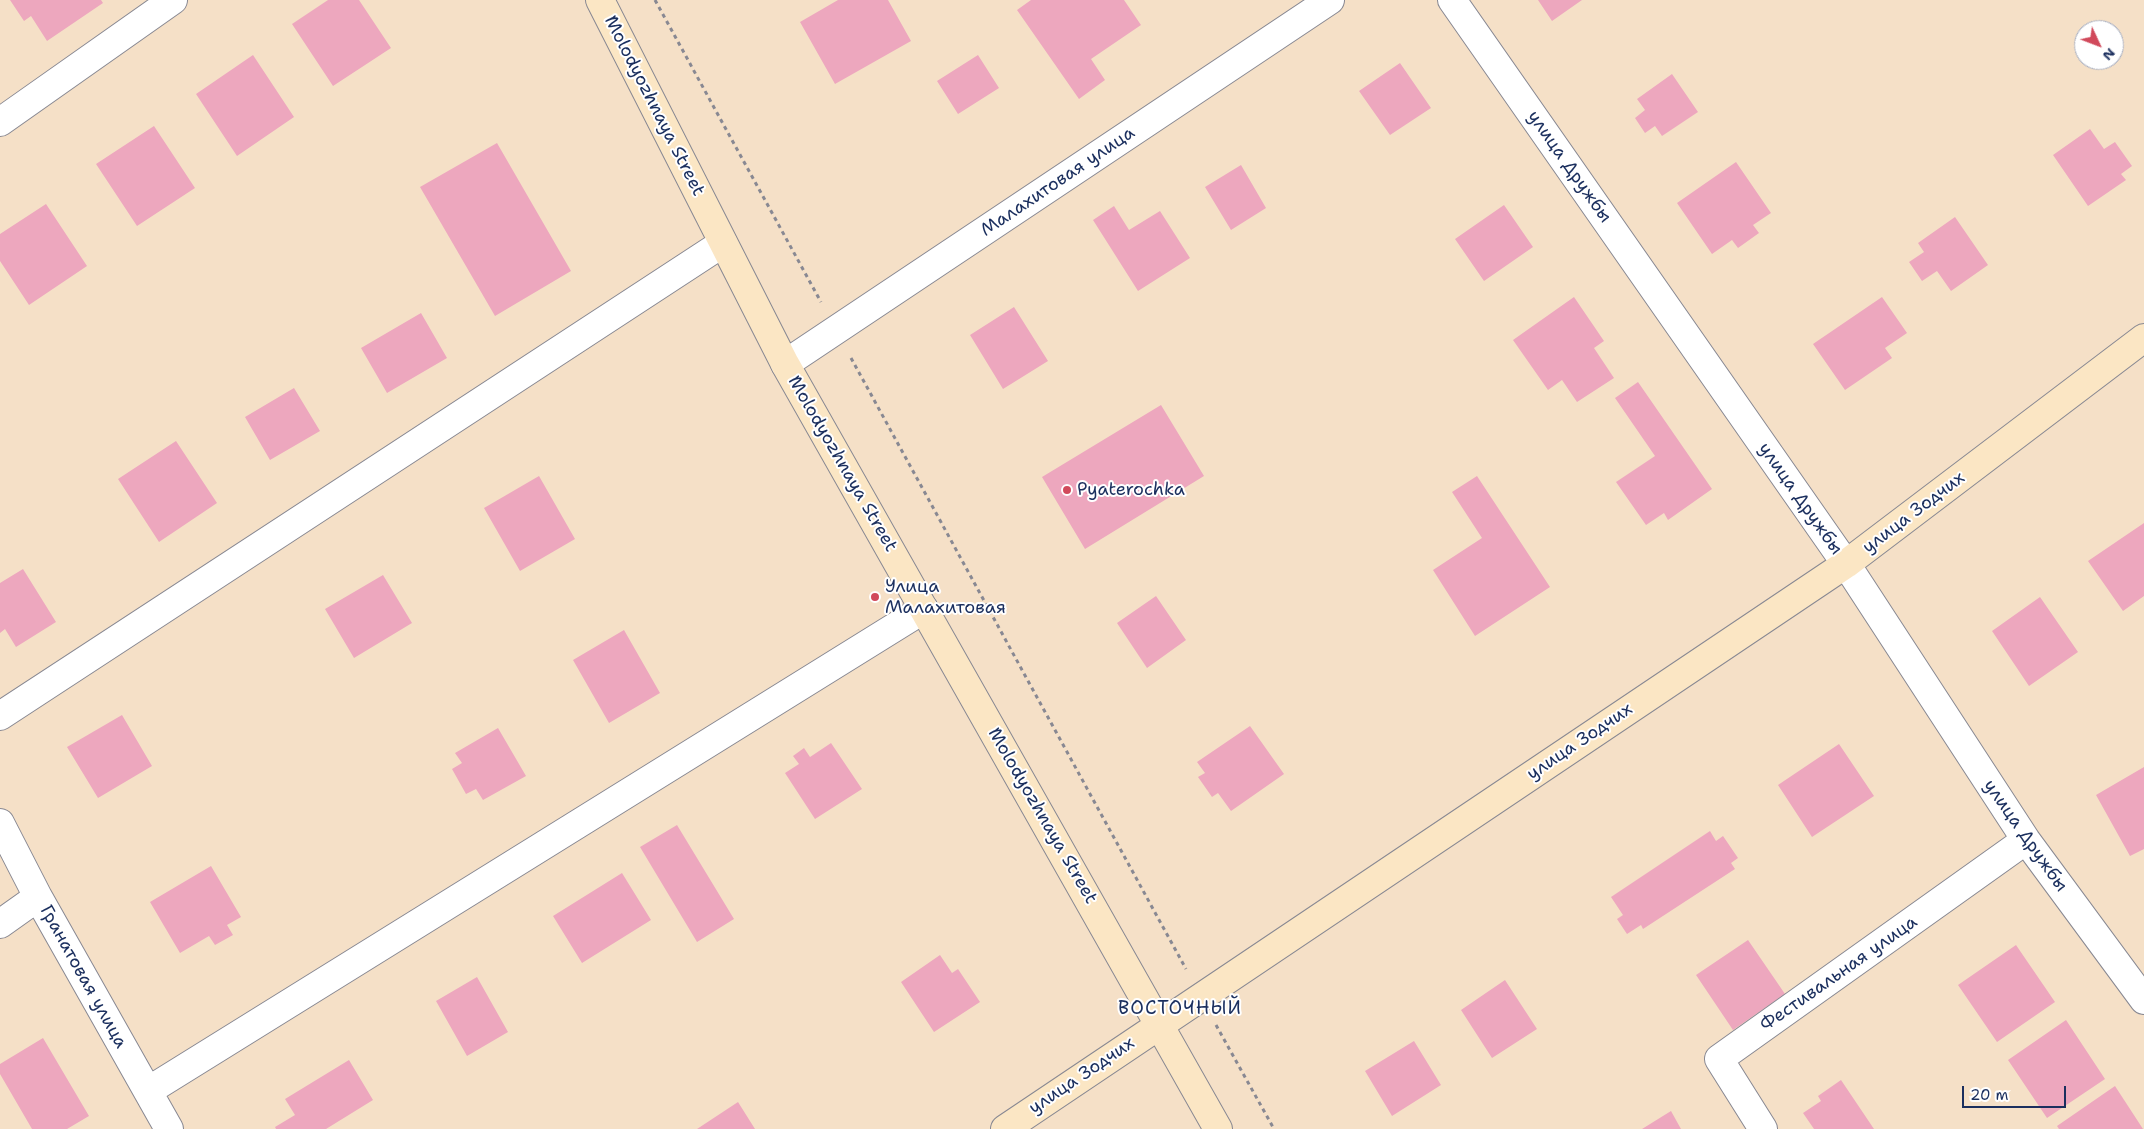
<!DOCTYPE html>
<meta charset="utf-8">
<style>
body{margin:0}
#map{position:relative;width:2144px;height:1129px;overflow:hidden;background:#f5e0c7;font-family:"Shantell Sans",sans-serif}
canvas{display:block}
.north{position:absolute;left:2074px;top:20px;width:50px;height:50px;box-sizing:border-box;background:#fff;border:1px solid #a4acbf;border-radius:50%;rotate:133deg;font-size:14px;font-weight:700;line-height:20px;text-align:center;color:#1b2f5e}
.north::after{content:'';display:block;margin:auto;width:18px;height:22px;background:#d1495b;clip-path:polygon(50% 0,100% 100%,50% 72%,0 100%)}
.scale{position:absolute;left:1962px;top:1086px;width:104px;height:22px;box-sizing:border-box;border:2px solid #1b2f5e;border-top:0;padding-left:6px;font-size:15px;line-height:18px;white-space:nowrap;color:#1b2f5e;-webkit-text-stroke:4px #fff;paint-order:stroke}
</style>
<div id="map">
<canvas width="2144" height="1129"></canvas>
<div class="north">N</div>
<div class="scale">20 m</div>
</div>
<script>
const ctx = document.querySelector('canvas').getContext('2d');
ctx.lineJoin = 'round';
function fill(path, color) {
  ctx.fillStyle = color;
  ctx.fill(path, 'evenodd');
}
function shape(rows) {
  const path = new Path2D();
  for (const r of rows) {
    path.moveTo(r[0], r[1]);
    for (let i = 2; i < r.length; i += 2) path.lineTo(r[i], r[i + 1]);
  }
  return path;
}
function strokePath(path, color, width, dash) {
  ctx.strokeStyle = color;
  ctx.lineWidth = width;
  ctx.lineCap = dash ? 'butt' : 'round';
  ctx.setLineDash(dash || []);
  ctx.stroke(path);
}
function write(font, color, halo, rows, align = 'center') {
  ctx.font = font + ' "Shantell Sans",sans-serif';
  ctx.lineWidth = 4;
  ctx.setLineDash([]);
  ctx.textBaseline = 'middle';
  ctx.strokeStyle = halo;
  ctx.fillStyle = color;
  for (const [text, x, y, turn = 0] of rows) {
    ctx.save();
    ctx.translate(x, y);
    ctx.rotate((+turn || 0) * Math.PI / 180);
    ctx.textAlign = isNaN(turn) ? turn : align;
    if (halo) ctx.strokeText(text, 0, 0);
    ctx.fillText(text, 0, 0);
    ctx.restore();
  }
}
const building = shape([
 [10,0,101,0,103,3,47,41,31,16,24,21],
 [328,0,359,0,391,48,333,86,292,24],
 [838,0,888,0,911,41,835,84,800,22],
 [1031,0,1124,0,1141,25,1091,59,1105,80,1079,99,1017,10],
 [1538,0,1582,0,1552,21],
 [253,55,294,117,237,156,196,94],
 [978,55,999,88,958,114,937,81],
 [1400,63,1431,108,1390,135,1359,91],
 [1672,74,1698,112,1662,136,1655,126,1645,133,1635,118,1645,110,1637,99],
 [154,126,195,188,137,226,96,164],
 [2090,129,2104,149,2115,142,2132,166,2121,174,2126,180,2088,206,2053,155],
 [497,143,571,271,495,316,420,187],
 [1736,162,1771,213,1753,225,1759,233,1738,248,1732,240,1712,254,1677,203],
 [1241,165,1266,208,1231,230,1205,187],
 [46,204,87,266,29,305,0,261,0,234],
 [1504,205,1533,247,1484,281,1455,239],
 [1114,206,1129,230,1160,211,1190,258,1138,291,1093,220],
 [1955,217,1988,265,1951,291,1937,271,1922,281,1909,262,1924,252,1918,243],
 [1574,297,1604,341,1594,348,1614,378,1577,402,1562,380,1548,390,1513,340],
 [1882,297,1907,333,1885,348,1892,358,1845,390,1813,344],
 [1014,307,1048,361,1003,389,970,335],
 [421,313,447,358,387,393,361,348],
 [1638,382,1712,489,1668,520,1664,513,1646,525,1616,482,1655,456,1615,398],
 [294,388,320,431,270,460,245,417],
 [1161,405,1204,476,1085,549,1042,477],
 [176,441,217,503,159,542,118,479],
 [539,476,575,539,520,571,484,508],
 [1477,476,1550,587,1475,636,1433,570,1482,538,1452,492],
 [2144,523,2144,596,2123,611,2088,561],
 [23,569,56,622,16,647,5,629,0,633,0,583],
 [383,575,412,623,354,658,325,609],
 [1156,596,1186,640,1147,668,1117,623],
 [2040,597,2078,652,2029,686,1992,631],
 [624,630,660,693,609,723,573,660],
 [122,715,152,766,98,798,67,747],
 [1250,726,1284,774,1231,811,1218,793,1212,797,1198,777,1205,773,1197,762],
 [498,728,526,776,483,800,476,789,466,794,452,769,462,763,455,753],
 [831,743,862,789,815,819,785,773,799,764,793,756,804,748,810,757],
 [1839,744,1874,796,1812,837,1778,785],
 [2144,767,2144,849,2130,856,2096,795],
 [677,825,734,919,697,942,640,847],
 [1710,831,1716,841,1723,836,1738,858,1731,863,1735,869,1643,929,1641,925,1627,934,1617,919,1623,915,1611,897],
 [211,866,241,917,227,925,233,935,215,945,209,936,180,953,150,902],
 [622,873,651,920,582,963,553,916],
 [1748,940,1785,994,1733,1030,1696,975],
 [2016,945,2055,1002,1997,1042,1958,985],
 [940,955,952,973,958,969,980,1002,934,1032,901,982],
 [477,977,508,1032,467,1056,436,1001],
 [1505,980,1537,1029,1492,1058,1461,1010],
 [2066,1020,2105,1079,2047,1118,2008,1060],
 [43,1038,89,1116,67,1129,32,1129,0,1074,0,1064],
 [1414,1041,1441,1085,1392,1116,1365,1071],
 [349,1060,373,1100,326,1129,276,1129,275,1127,295,1115,285,1099],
 [1841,1080,1874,1129,1814,1129,1803,1113,1821,1101,1818,1096],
 [2115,1086,2143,1129,2059,1129,2057,1126],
 [738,1102,755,1129,697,1129],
 [1671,1111,1681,1129,1642,1129]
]);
const path = shape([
 [655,0,821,302],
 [851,358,1186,969],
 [1216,1025,1274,1129]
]);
const street = shape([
 [1452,0,1846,564,2026,840,2144,1000],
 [0,122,173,0],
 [785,364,1330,0],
 [0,716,723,243],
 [0,823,38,897,169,1129],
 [0,924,38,897],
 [148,1091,924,609],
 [1763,1129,1719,1059,2026,840]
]);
const secondary = shape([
 [600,0,785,364,1218,1129],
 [1005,1129,1846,564,2144,338]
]);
const markers = [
 [1067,490,5,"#d1495b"],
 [875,597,5,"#d1495b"]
];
const streetNames = [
 ["Molodyozhnaya Street",654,106,63],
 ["улица Дружбы",1569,167,55],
 ["Малахитовая улица",1058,182,-34],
 ["Molodyozhnaya Street",842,464,60],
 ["улица Дружбы",1800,499,55],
 ["улица Зодчих",1914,513,-37],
 ["улица Зодчих",1580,742,-34],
 ["Molodyozhnaya Street",1042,816,60],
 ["улица Дружбы",2025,836,55],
 ["Фестивальная улица",1839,974,-35],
 ["Гранатовая улица",83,977,61],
 ["улица Зодчих",1082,1076,-34]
];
const poiNames = [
 ["Pyaterochka",1077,490],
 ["Улица",885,587],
 ["Малахитовая",885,608]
];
const neighbourhoodNames = [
 ["ВОСТОЧНЫЙ",1180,1009]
];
fill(building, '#eda7be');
strokePath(street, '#888892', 30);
strokePath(secondary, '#888892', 30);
strokePath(path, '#888892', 3, [4, 4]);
strokePath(street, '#fff', 28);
strokePath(secondary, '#fbe6c4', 28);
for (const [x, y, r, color] of markers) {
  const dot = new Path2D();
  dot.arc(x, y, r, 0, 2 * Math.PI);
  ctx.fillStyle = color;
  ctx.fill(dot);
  strokePath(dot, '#fff', 2);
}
write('18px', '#1b2f5e', '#fff', streetNames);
write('18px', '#1b2f5e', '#fff', poiNames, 'left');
ctx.letterSpacing = '1px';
write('19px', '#1b2f5e', '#fff', neighbourhoodNames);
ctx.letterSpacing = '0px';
</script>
